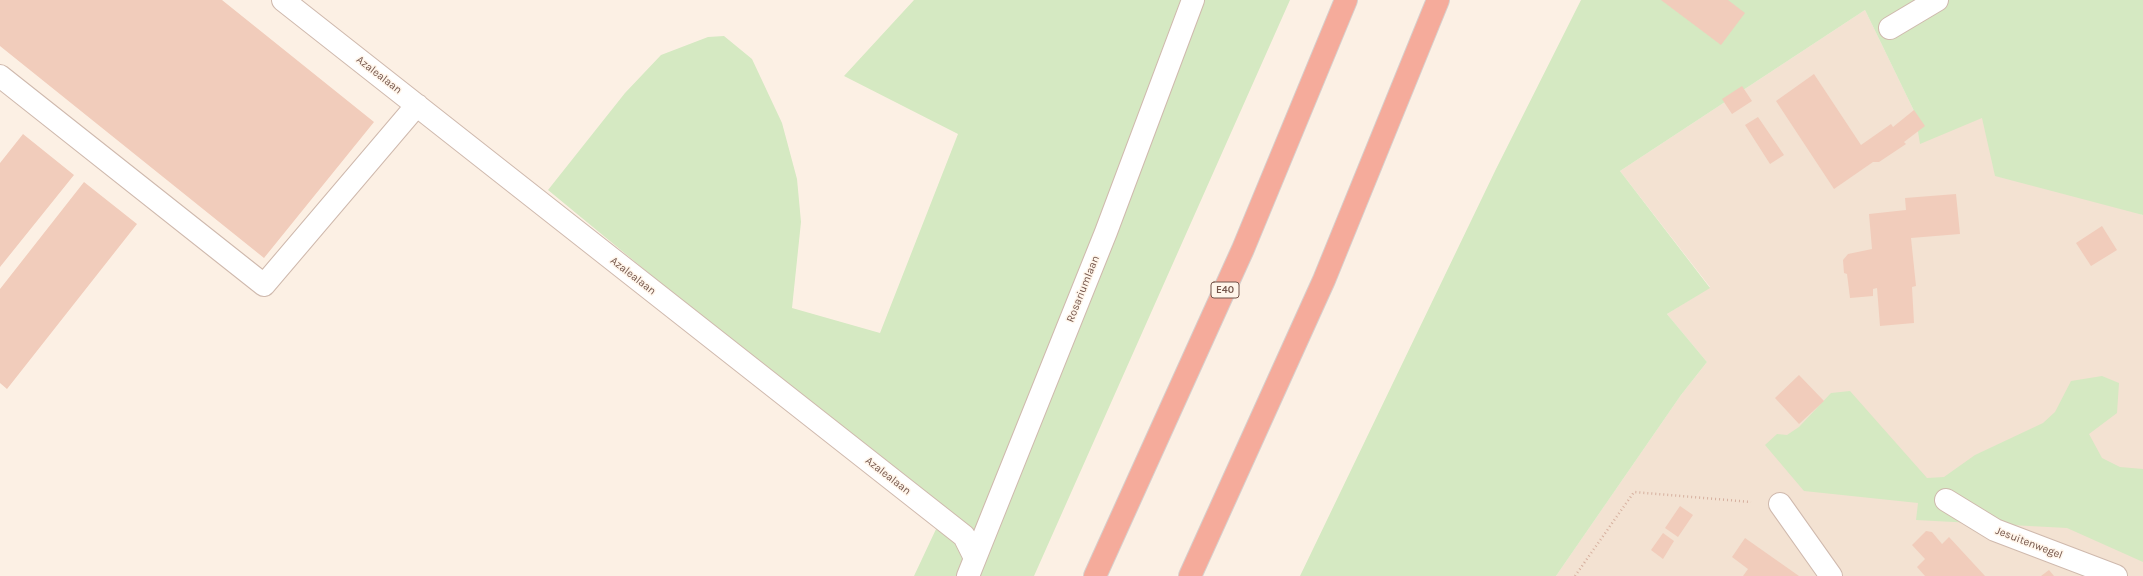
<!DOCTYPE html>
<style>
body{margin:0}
canvas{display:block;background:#fcf0e4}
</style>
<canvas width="2143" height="576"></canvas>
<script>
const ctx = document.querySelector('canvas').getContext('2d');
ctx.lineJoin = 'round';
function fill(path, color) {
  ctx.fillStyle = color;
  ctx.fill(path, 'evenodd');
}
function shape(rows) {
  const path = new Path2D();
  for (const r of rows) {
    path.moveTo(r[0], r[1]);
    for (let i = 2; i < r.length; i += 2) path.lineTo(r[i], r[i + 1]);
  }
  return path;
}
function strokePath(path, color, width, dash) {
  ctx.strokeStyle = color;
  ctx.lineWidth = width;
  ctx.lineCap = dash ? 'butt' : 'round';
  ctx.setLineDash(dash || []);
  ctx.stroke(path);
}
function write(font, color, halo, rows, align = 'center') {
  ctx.font = font + ' Karla,sans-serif';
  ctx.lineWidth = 3;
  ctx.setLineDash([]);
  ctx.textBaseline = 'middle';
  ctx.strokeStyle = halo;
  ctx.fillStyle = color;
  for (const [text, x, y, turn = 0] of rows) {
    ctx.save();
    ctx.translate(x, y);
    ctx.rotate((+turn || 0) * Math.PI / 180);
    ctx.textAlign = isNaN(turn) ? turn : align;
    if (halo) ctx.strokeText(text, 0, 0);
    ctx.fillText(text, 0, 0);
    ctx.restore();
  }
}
const residential = shape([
 [1865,10,1915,113,1982,117,2133,211,2143,215,2143,576,1556,576,1681,395,1707,362,1667,314,1710,287,1620,171]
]);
const green = shape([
 [914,0,1290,0,1034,576,914,576,937,527,890,472,548,190,625,93,661,55,708,37,724,36,752,59,782,123,797,179,801,222,792,308,880,333,958,134,844,76],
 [1581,0,2143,0,2143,215,1995,176,1982,118,1920,144,1915,113,1865,10,1620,171,1710,288,1667,314,1707,362,1681,395,1556,576,1300,576,1496,169],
 [2102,376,2119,383,2117,413,2089,434,2102,458,2120,467,2143,469,2143,562,2067,528,1916,520,1918,503,1804,491,1765,445,1777,434,1787,435,1799,427,1831,393,1850,391,1927,478,1944,477,1975,455,2043,423,2055,412,2071,381]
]);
const building = shape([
 [0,0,222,0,374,122,264,258,0,46],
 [1661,0,1728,0,1745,13,1721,45],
 [1814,74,1861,145,1891,124,1893,127,1914,110,1925,126,1904,142,1906,144,1879,162,1873,162,1834,189,1776,101],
 [1742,86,1752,101,1732,114,1722,99],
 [1758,117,1784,155,1770,164,1745,125],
 [23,134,74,175,0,267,0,163],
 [84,182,137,224,7,389,0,383,0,289],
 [1956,194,1960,234,1911,238,1916,286,1912,287,1914,323,1880,326,1877,288,1873,289,1873,296,1850,298,1847,274,1844,273,1843,260,1848,254,1872,249,1869,214,1906,210,1905,198],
 [2102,226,2117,250,2091,266,2076,243],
 [1799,375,1824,401,1799,424,1775,398],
 [1680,506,1693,515,1678,537,1665,528],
 [1926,531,1932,532,1942,544,1949,537,1985,576,1925,576,1917,567,1925,559,1912,545],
 [1663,533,1674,541,1663,559,1651,550],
 [1745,538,1762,550,1799,576,1743,576,1748,569,1732,557],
 [2049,570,2054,576,2041,576]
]);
const path = shape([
 [1575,576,1634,492,1751,502]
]);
const minor = shape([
 [283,0,964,536,975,558],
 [1890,28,1937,0],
 [0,76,264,285,417,105],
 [1946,500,1995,530,2116,576],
 [1780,504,1831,576],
 [968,576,1106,232,1193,0]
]);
const highway = shape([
 [1095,576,1243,249,1346,0],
 [1190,576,1324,280,1438,0]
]);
const shields = [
 [1225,290,28]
];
const shieldNames = [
 ["E40",1225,290]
];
const streetNames = [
 ["Azalealaan",379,75,38],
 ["Azalealaan",633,276,38],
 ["Rosariumlaan",1083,289,-68],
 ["Azalealaan",888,476,38],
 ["Jesuitenwegel",2029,543,21]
];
fill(residential, '#f3e2d2');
fill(green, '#d5e9c2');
fill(building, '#f1ccbb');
strokePath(minor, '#cfb9ad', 24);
strokePath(highway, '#d8cfcc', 24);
strokePath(path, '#d6b09f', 2.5, [1, 3]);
strokePath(minor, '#fff', 22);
strokePath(highway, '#f5ab9b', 22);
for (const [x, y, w] of shields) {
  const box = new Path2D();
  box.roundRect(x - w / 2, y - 8, w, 16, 3);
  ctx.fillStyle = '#fff5ea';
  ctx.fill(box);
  strokePath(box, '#74554a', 1);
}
write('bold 10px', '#74554a', null, shieldNames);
write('11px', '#74554a', '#fff5ea', streetNames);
</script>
